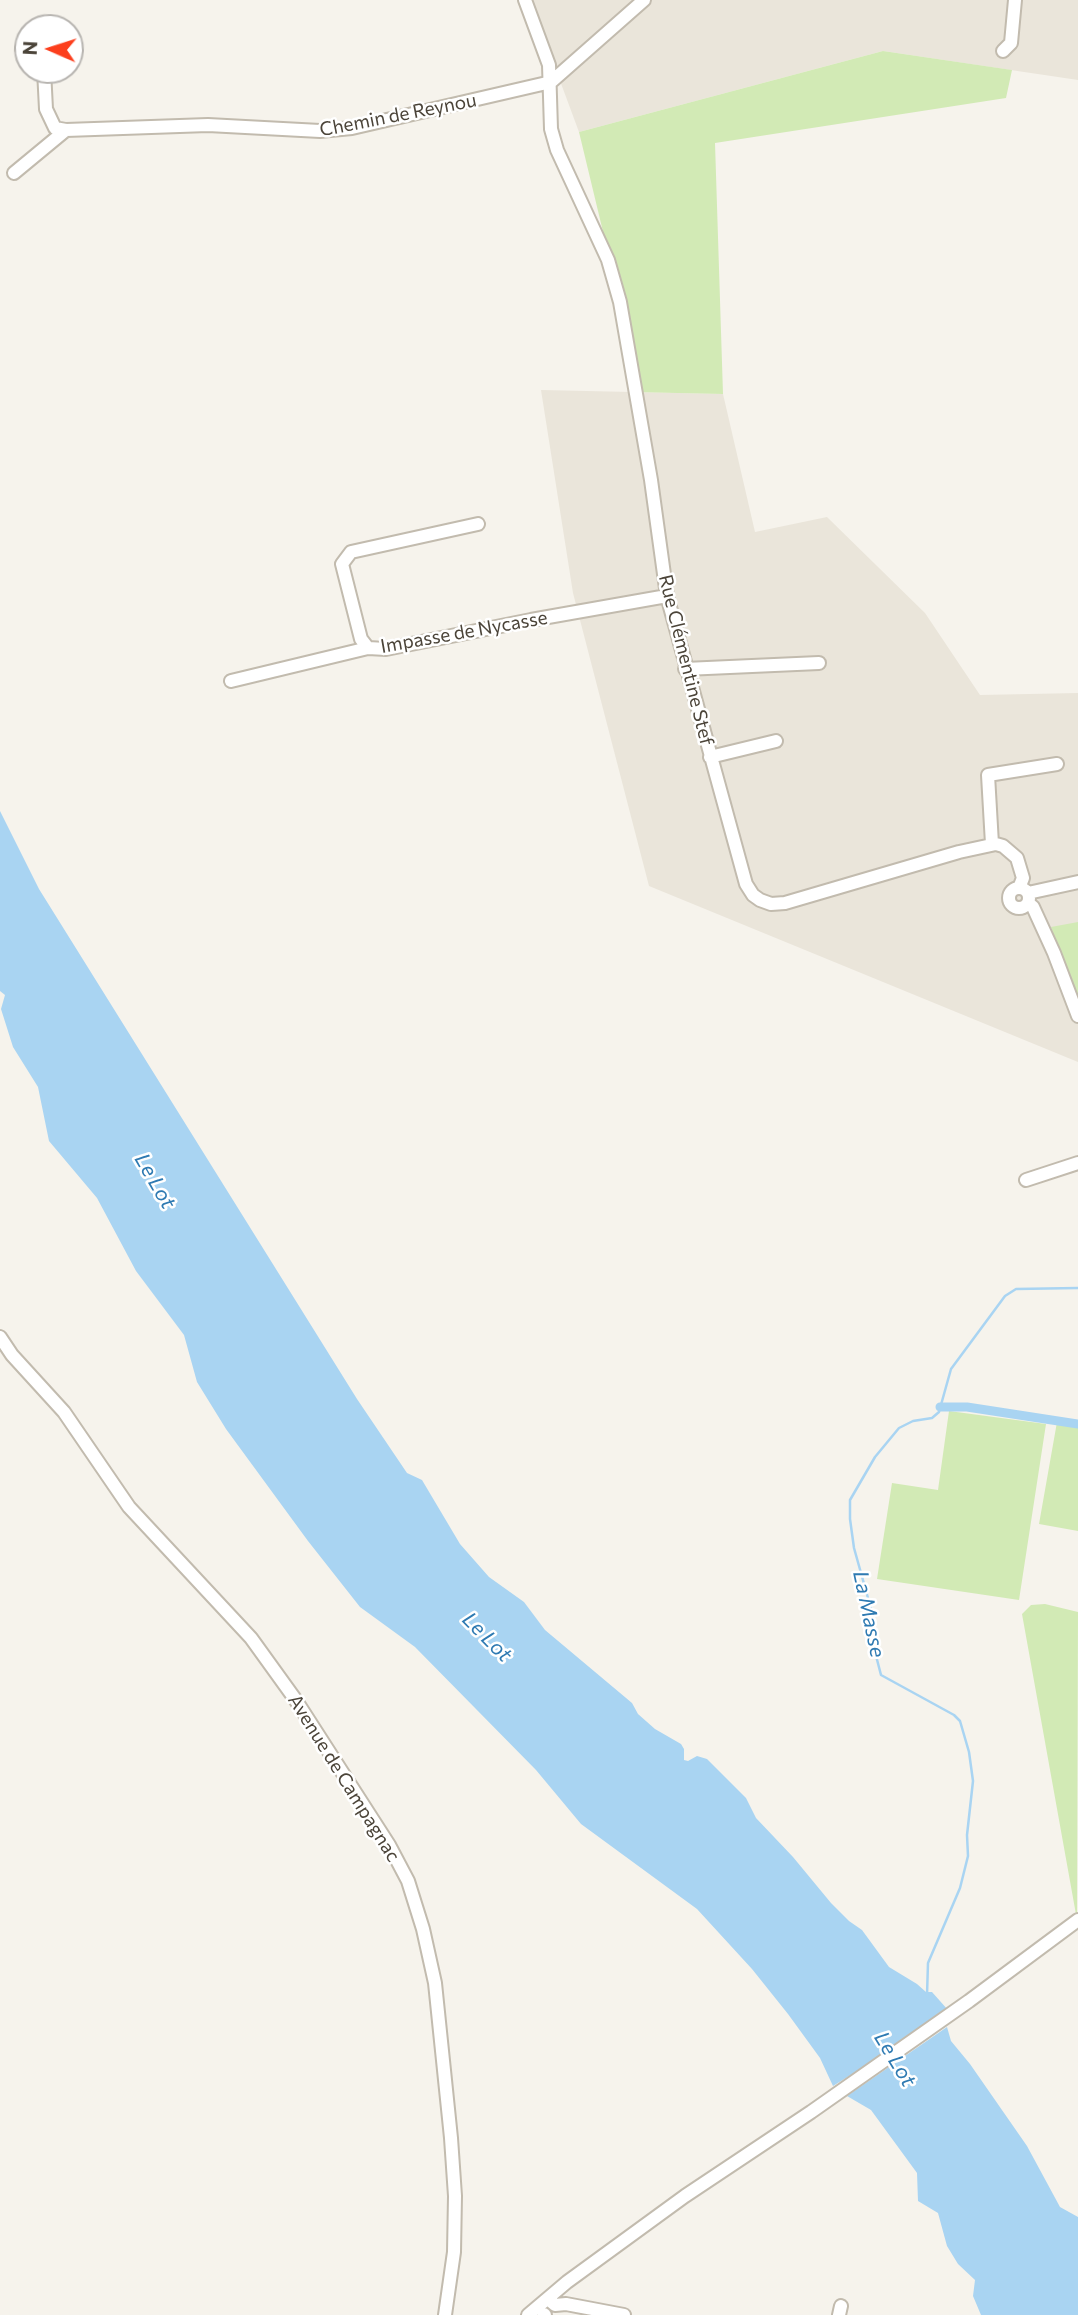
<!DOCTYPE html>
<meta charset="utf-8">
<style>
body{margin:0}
#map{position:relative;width:1078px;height:2315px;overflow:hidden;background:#f6f3ec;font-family:Commissioner,sans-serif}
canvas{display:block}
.north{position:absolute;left:14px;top:14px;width:70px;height:70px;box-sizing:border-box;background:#fff;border:2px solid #b7b4b0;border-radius:50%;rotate:273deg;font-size:19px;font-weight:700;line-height:28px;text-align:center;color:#4b4439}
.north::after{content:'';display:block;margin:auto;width:24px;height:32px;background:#fc3f1d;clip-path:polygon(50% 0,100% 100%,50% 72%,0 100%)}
</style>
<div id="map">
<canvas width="1078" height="2315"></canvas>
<div class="north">N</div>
</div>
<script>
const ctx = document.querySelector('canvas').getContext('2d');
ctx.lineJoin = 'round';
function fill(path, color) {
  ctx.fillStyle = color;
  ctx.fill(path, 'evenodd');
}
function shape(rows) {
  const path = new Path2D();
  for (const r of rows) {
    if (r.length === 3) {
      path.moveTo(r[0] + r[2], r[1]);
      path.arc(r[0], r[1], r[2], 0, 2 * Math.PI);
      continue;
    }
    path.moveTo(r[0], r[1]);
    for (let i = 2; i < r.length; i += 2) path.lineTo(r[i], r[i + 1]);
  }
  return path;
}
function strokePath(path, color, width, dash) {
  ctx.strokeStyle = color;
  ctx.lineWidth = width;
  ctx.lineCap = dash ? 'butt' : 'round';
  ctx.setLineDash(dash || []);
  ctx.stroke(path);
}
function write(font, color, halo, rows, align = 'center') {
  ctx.font = font + ' Commissioner,sans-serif';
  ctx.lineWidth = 5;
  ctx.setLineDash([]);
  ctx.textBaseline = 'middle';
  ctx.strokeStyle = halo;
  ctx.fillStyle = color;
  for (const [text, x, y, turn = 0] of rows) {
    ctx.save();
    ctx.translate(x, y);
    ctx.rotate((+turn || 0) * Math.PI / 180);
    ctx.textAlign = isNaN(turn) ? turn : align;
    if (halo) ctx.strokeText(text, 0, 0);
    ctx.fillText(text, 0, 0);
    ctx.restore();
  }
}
const residential = shape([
 [530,0,1078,0,1078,80,883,51,579,132],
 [541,390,723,394,755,532,827,517,925,613,980,695,1078,693,1078,1062,649,886,573,593]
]);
const green = shape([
 [883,51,1012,70,1006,98,715,143,723,394,632,392,618,294,579,132],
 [1078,922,1078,1001,1051,927],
 [949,1411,1046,1424,1019,1600,877,1579,892,1483,938,1490],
 [1057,1422,1078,1426,1078,1531,1039,1524],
 [1045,1604,1078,1612,1077,1920,1022,1614,1031,1605]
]);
const water = shape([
 [0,811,39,889,357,1399,407,1473,422,1480,460,1544,489,1577,524,1602,545,1630,632,1703,638,1714,655,1729,681,1744,684,1749,684,1760,688,1761,697,1756,707,1759,746,1798,756,1818,793,1857,831,1903,849,1921,862,1930,889,1967,917,1984,926,1992,932,1992,948,2010,881,2056,833,2086,820,2058,788,2014,752,1969,697,1909,581,1824,536,1770,415,1647,360,1607,308,1541,226,1429,197,1382,184,1335,136,1271,97,1198,49,1141,38,1087,13,1047,1,1009,5,995,0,991],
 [947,2027,951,2041,970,2064,1027,2146,1060,2207,1078,2217,1078,2315,981,2315,973,2296,975,2280,958,2264,947,2246,938,2213,918,2201,917,2173,871,2110,847,2096]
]);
const stream = shape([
 [927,1995,928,1963,960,1888,968,1856,967,1835,973,1781,969,1752,960,1721,954,1715,881,1675,874,1648,873,1616,854,1548,850,1519,850,1500,875,1457,899,1428,913,1421,932,1418,939,1412,951,1369,1005,1296,1016,1289,1078,1288]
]);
const canal = shape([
 [940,1407,967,1407,1078,1424]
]);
const minor = shape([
 [525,0,549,65,551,129,557,150,608,260,620,302,651,480,667,596,746,884,753,895,760,900,771,904,785,903,959,852,996,844,1003,846,1017,858,1023,878,1019,888],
 [22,49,28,52],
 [1003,51,1011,43,1015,0],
 [44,70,46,109,55,128,66,130,208,125,320,131,352,128,551,82,644,0],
 [14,173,66,130],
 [478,524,351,552,342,564,361,639,368,648,386,649,531,620,667,596],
 [685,669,819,663],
 [231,681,368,648],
 [710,757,776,741],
 [992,844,988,775,1057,764],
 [1019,898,10],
 [1028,893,1078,882],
 [1028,903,1033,907,1054,953,1078,1016],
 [1026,1180,1078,1163],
 [0,1337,12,1355,64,1412,129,1507,251,1638,295,1699,389,1845,408,1881,423,1929,435,1983,451,2138,455,2196,454,2252,445,2315],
 [548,2299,555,2305,566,2304,624,2315],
 [544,2314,545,2315],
 [528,2315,567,2282,685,2196,811,2112,969,2001,1078,1920],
 [839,2315,841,2306]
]);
const streetNames = [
 ["Chemin de Reynou",398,115,-11],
 ["Impasse de Nycasse",464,632,-10],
 ["Rue Clémentine Stef",686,660,76],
 ["Avenue de Campagnac",344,1778,58]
];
const waterNames = [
 ["Le Lot",155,1181,60],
 ["La Masse",869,1614,78],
 ["Le Lot",487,1637,45],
 ["Le Lot",895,2059,59]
];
fill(residential, '#eae5da');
fill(green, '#d2eab5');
fill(water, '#a9d4f2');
strokePath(stream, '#a9d4f2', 2.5);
strokePath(canal, '#a9d4f2', 9);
strokePath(minor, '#c2bbae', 16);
strokePath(minor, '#fff', 12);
write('19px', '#4b4439', '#fff', streetNames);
write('italic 21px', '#2e7ab2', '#fff', waterNames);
</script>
